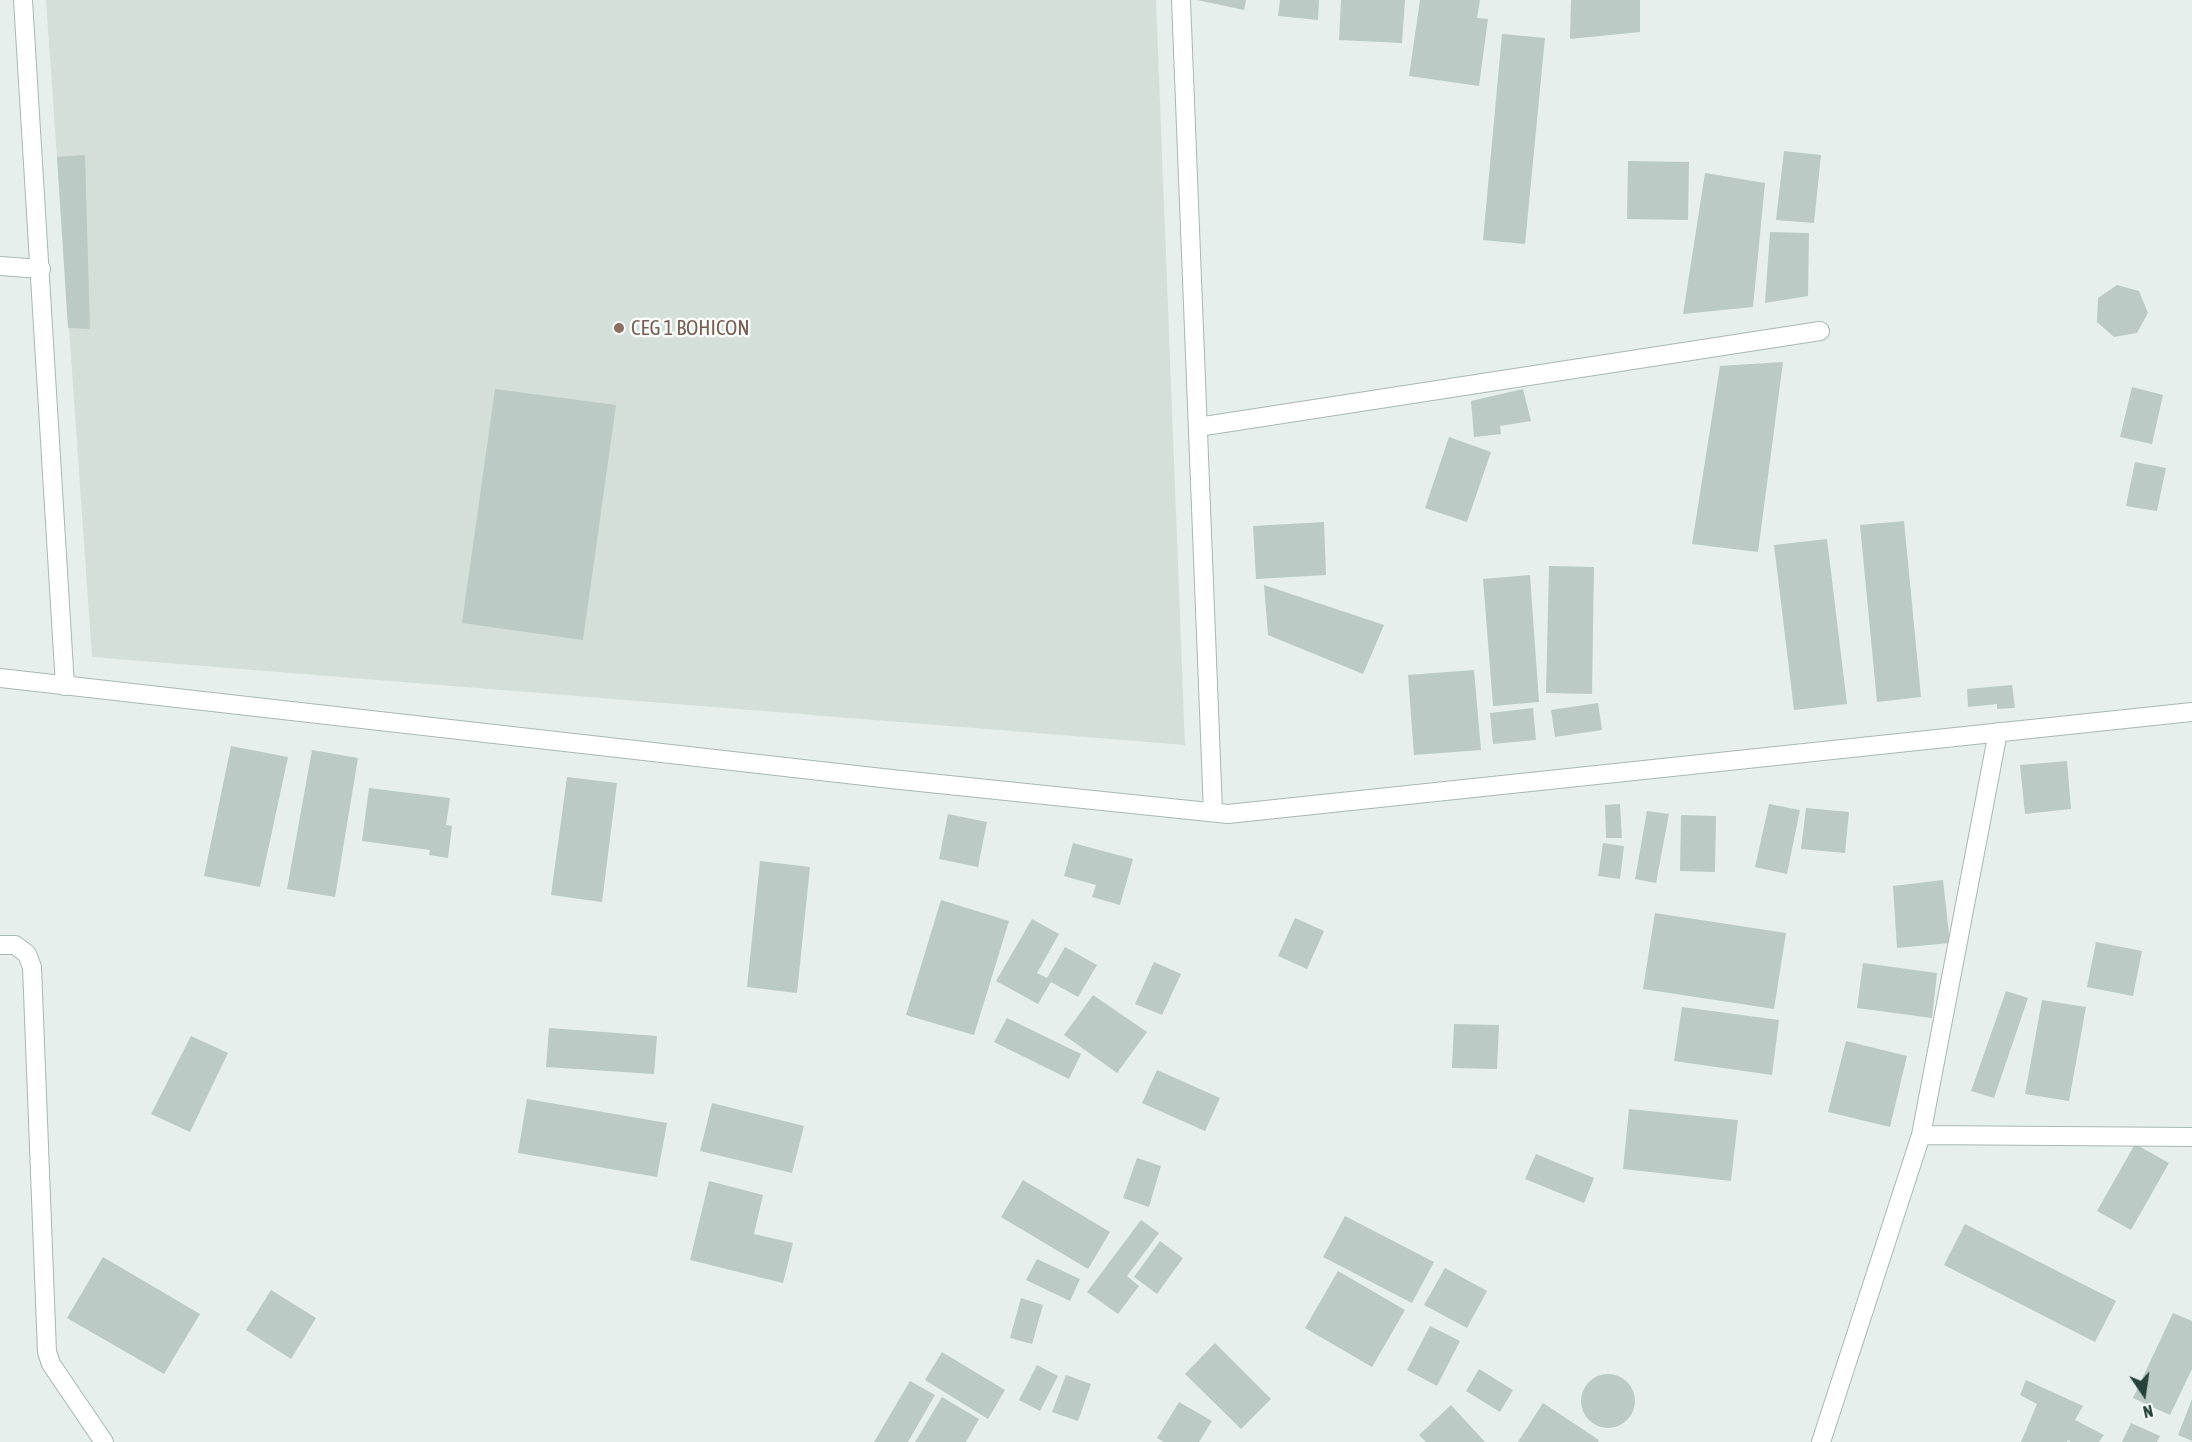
<!DOCTYPE html>
<style>
body{margin:0}
#map{position:relative;width:2192px;height:1442px;overflow:hidden;background:#e6efeb;font-family:"Asap Condensed",sans-serif}
canvas{display:block}
.north{position:absolute;left:2114px;top:1364px;width:60px;height:60px;-webkit-text-stroke:4px #f7fbf9;paint-order:stroke;rotate:167deg;font-size:16px;font-weight:700;line-height:24px;text-align:center;color:#24423a}
.north::after{content:'';display:block;margin:auto;width:21px;height:27px;background:#24423a;clip-path:polygon(50% 0,100% 100%,50% 72%,0 100%)}
</style>
<div id="map">
<canvas width="2192" height="1442"></canvas>
<div class="north">N</div>
</div>
<script>
const ctx = document.querySelector('canvas').getContext('2d');
ctx.lineJoin = 'round';
function fill(path, color) {
  ctx.fillStyle = color;
  ctx.fill(path, 'evenodd');
}
function shape(rows) {
  const path = new Path2D();
  for (const r of rows) {
    if (r.length === 3) {
      path.moveTo(r[0] + r[2], r[1]);
      path.arc(r[0], r[1], r[2], 0, 2 * Math.PI);
      continue;
    }
    path.moveTo(r[0], r[1]);
    for (let i = 2; i < r.length; i += 2) path.lineTo(r[i], r[i + 1]);
  }
  return path;
}
function strokePath(path, color, width, dash) {
  ctx.strokeStyle = color;
  ctx.lineWidth = width;
  ctx.lineCap = dash ? 'butt' : 'round';
  ctx.setLineDash(dash || []);
  ctx.stroke(path);
}
function write(font, color, halo, rows, align = 'center') {
  ctx.font = font + ' "Asap Condensed",sans-serif';
  ctx.lineWidth = 5;
  ctx.setLineDash([]);
  ctx.textBaseline = 'middle';
  ctx.strokeStyle = halo;
  ctx.fillStyle = color;
  for (const [text, x, y, turn = 0] of rows) {
    ctx.save();
    ctx.translate(x, y);
    ctx.rotate((+turn || 0) * Math.PI / 180);
    ctx.textAlign = isNaN(turn) ? turn : align;
    if (halo) ctx.strokeText(text, 0, 0);
    ctx.fillText(text, 0, 0);
    ctx.restore();
  }
}
const built = shape([
 [46,0,1156,0,1185,745,92,657]
]);
const building = shape([
 [1197,0,1246,0,1244,10],
 [1280,0,1319,0,1318,20,1278,16],
 [1341,0,1405,0,1402,43,1339,40],
 [1420,0,1480,0,1477,18,1488,19,1479,86,1409,76],
 [1571,0,1640,0,1640,32,1570,39],
 [1502,34,1545,38,1525,244,1483,240],
 [1784,151,1821,155,1814,223,1776,220],
 [85,155,90,329,68,328,57,157],
 [1628,161,1689,162,1688,220,1627,219],
 [1705,173,1765,183,1753,307,1683,314],
 [1770,232,1809,233,1808,296,1765,303],
 [2117,285,2139,291,2148,313,2137,333,2114,337,2097,322,2098,298],
 [1783,362,1758,552,1692,544,1720,366],
 [2132,387,2163,395,2152,444,2120,437],
 [495,389,616,405,583,640,462,623],
 [1523,389,1531,421,1500,426,1501,434,1474,437,1471,401],
 [1449,437,1491,452,1467,522,1425,508],
 [2135,462,2166,468,2157,511,2126,506],
 [1904,521,1921,697,1877,702,1860,525],
 [1324,522,1326,575,1256,579,1253,526],
 [1827,539,1847,704,1794,710,1774,545],
 [1549,566,1594,567,1592,694,1546,693],
 [1530,575,1539,702,1493,706,1483,579],
 [1264,585,1384,625,1363,674,1268,635],
 [1474,670,1481,750,1414,755,1408,675],
 [2012,685,2015,708,1997,709,1997,704,1968,707,1967,689],
 [1598,703,1602,730,1555,737,1551,710],
 [1533,708,1536,740,1493,744,1490,713],
 [231,746,288,757,260,887,204,876],
 [312,750,358,758,335,897,287,889],
 [2067,761,2071,809,2025,814,2020,765],
 [567,777,617,783,602,902,551,895],
 [369,788,450,798,446,825,452,826,448,858,429,855,430,850,362,841],
 [1620,804,1622,838,1606,838,1605,805],
 [1769,804,1800,810,1787,874,1755,867],
 [1806,808,1849,812,1845,853,1801,849],
 [1647,811,1669,814,1656,883,1635,879],
 [948,814,987,822,978,867,939,859],
 [1681,815,1716,816,1715,872,1680,871],
 [1073,843,1133,859,1120,905,1092,897,1096,885,1064,876],
 [1603,843,1624,846,1620,879,1598,876],
 [760,861,810,867,797,993,747,987],
 [1943,880,1950,943,1897,948,1893,886],
 [941,900,1009,921,974,1035,906,1015],
 [1655,913,1786,933,1774,1009,1643,989],
 [1295,918,1324,931,1307,969,1278,956],
 [1032,919,1059,934,1037,973,1047,978,1065,947,1097,965,1078,997,1051,982,1038,1004,996,981],
 [2096,942,2142,951,2133,996,2087,987],
 [1154,962,1181,974,1162,1015,1135,1004],
 [1863,963,1937,973,1932,1018,1857,1008],
 [2006,991,2028,998,1994,1098,1971,1091],
 [1093,995,1147,1032,1117,1073,1064,1035],
 [2042,1000,2086,1007,2069,1101,2025,1094],
 [1682,1007,1779,1020,1772,1075,1674,1061],
 [1007,1018,1081,1054,1069,1079,994,1042],
 [1454,1024,1499,1025,1497,1069,1452,1068],
 [549,1028,657,1036,654,1074,546,1067],
 [191,1036,228,1053,190,1132,151,1114],
 [1846,1041,1907,1056,1890,1127,1828,1112],
 [1157,1070,1220,1098,1205,1131,1142,1103],
 [527,1099,667,1123,657,1177,518,1153],
 [712,1103,804,1126,792,1173,700,1151],
 [1629,1109,1738,1120,1731,1181,1623,1169],
 [2135,1144,2169,1163,2131,1230,2097,1211],
 [1536,1154,1594,1178,1584,1203,1525,1179],
 [1137,1158,1161,1166,1149,1207,1123,1198],
 [1023,1180,1110,1232,1088,1269,1001,1217],
 [709,1181,763,1195,754,1234,793,1243,783,1283,690,1260],
 [1345,1216,1434,1262,1412,1303,1323,1257],
 [1141,1220,1159,1233,1127,1276,1139,1286,1118,1314,1087,1292],
 [1965,1224,2116,1301,2095,1342,1944,1265],
 [1160,1241,1183,1258,1157,1294,1134,1277],
 [103,1257,200,1314,164,1374,67,1318],
 [1037,1259,1080,1279,1070,1301,1026,1280],
 [1445,1268,1487,1291,1467,1328,1424,1305],
 [1338,1271,1405,1310,1372,1367,1305,1328],
 [271,1290,316,1318,291,1359,246,1330],
 [1021,1298,1043,1305,1032,1344,1010,1338],
 [2173,1313,2192,1321,2192,1369,2170,1415,2133,1398],
 [1430,1326,1460,1341,1437,1386,1407,1370],
 [1215,1343,1271,1399,1241,1429,1185,1374],
 [942,1352,1005,1390,988,1419,925,1380],
 [1037,1365,1058,1376,1040,1411,1019,1400],
 [1479,1369,1513,1390,1500,1412,1466,1391],
 [1608,1401,27],
 [1066,1375,1091,1384,1078,1421,1052,1412],
 [2026,1380,2083,1406,2075,1420,2104,1435,2099,1442,2071,1442,2068,1440,2067,1442,2021,1442,2037,1404,2020,1395],
 [910,1381,935,1395,908,1442,874,1442],
 [942,1397,979,1419,966,1442,915,1442],
 [2192,1399,2192,1441,2178,1435],
 [1179,1402,1212,1421,1199,1442,1164,1442,1157,1438],
 [1543,1403,1599,1440,1598,1442,1518,1442],
 [1451,1405,1485,1442,1426,1442,1419,1435],
 [2131,1423,2160,1436,2157,1442,2122,1442]
]);
const minor = shape([
 [23,0,65,686],
 [1181,0,1213,812],
 [0,266,41,269],
 [1198,427,1820,331],
 [0,678,891,779,1228,814,2192,712],
 [0,945,15,945,27,954,32,967,47,1352,51,1364,104,1442],
 [1921,1135,2192,1137],
 [1821,1442,1921,1135,1998,732]
]);
const markers = [
 [619,328,6,"#8d6e63"]
];
const educationNames = [
 ["CEG 1 BOHICON",631,328]
];
fill(built, '#d4dfda');
fill(building, '#bbcac4');
strokePath(minor, '#a8b8b2', 20);
strokePath(minor, '#fff', 18);
for (const [x, y, r, color] of markers) {
  const dot = new Path2D();
  dot.arc(x, y, r, 0, 2 * Math.PI);
  ctx.fillStyle = color;
  ctx.fill(dot);
  strokePath(dot, '#f7fbf9', 2);
}
write('21px', '#785e54', '#f7fbf9', educationNames, 'left');
</script>
